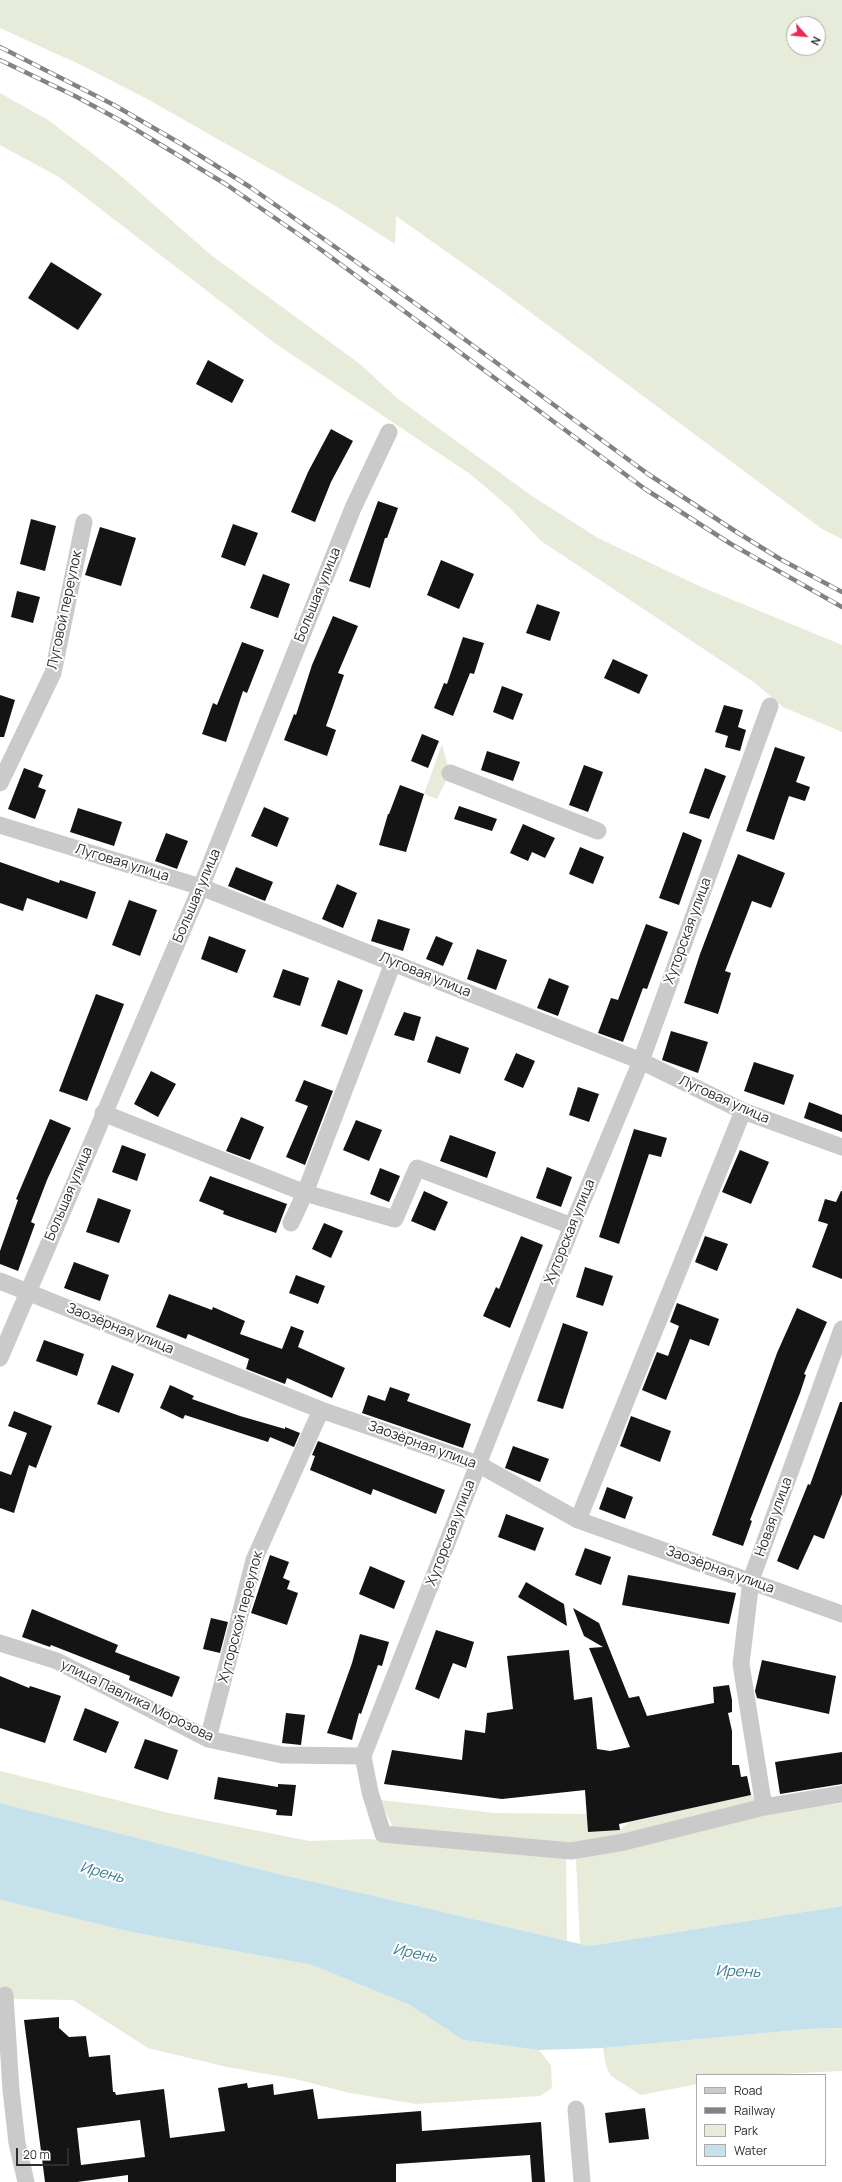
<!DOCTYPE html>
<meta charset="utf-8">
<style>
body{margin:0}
#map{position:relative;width:842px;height:2182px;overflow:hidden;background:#fff;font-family:Manrope,sans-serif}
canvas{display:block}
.legend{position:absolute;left:696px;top:2074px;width:130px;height:92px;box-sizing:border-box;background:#fff;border:1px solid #ababab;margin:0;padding:5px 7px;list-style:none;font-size:12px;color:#2d2d2d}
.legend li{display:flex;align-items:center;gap:8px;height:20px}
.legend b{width:20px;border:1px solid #ababab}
.north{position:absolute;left:786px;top:16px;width:40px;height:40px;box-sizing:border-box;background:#fff;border:1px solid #ababab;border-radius:50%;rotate:117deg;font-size:11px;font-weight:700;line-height:16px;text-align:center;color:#2d2d2d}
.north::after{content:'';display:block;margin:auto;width:14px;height:18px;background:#e92a55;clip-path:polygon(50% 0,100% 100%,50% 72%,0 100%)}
.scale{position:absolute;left:16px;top:2148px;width:53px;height:18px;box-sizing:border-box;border:2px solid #2d2d2d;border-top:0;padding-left:5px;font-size:12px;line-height:14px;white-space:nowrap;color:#2d2d2d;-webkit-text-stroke:3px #fff;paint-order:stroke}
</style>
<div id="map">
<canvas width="842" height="2182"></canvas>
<ul class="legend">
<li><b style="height:5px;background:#cacaca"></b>Road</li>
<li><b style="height:5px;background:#828282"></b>Railway</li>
<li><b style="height:11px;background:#e6ebda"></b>Park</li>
<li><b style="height:11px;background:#c5e2ec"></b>Water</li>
</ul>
<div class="north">N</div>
<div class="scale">20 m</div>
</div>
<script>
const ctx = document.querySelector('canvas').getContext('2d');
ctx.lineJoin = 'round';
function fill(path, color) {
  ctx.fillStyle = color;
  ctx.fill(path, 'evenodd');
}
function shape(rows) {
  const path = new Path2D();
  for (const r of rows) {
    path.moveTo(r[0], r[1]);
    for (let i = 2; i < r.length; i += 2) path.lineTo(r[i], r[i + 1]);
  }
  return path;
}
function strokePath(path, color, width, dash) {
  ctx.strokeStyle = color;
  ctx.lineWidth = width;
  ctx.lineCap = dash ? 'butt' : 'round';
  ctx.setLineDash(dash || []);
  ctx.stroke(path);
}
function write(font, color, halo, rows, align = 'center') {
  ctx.font = font + ' Manrope,sans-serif';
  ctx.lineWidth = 4;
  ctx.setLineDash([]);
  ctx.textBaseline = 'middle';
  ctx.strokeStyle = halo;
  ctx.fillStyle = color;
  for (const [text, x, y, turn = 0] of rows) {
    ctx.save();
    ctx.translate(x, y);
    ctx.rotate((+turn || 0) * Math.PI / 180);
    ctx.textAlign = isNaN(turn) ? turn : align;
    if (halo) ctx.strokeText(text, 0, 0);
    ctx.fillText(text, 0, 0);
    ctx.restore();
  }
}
const green = shape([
 [0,0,842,0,842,539,822,529,495,286,396,216,395,244,337,207,149,100,81,65,0,28],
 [794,24,818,24,818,48,794,48],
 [0,93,48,120,114,170,211,255,360,364,397,398,532,496,598,538,699,586,842,645,842,732,783,707,755,683,541,541,509,507,470,474,276,344,59,177,0,145],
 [442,744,450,773,437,799,424,794],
 [0,1771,169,1813,309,1841,368,1839,566,1856,567,1941,271,1872,0,1803],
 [751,1795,756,1799,756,1805,569,1848,395,1832,380,1800,495,1813,587,1814,588,1832,620,1830,629,1822],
 [842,1803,842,1906,589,1946,580,1944,576,1859,743,1818],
 [0,1900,131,1932,312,1965,410,2005,463,2040,539,2050,551,2065,552,2088,540,2096,416,2104,350,2093,295,2079,227,2067,148,2048,73,2000,13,1999,0,1990],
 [842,2028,842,2071,762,2075,697,2075,697,2084,641,2095,611,2076,606,2066,603,2048,809,2029]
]);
const water = shape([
 [0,1803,271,1872,589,1946,842,1906,842,2028,809,2029,603,2048,539,2050,463,2040,410,2005,312,1965,131,1932,0,1900]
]);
const building = shape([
 [51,262,102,294,78,330,28,298],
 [208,360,244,380,232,403,196,384],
 [331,429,353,441,331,482,315,522,291,512,308,472],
 [378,501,398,508,387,538,385,538,370,588,349,581],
 [31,519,56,526,45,571,20,564],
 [233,524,258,533,245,566,221,557],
 [100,527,136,538,121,586,85,575],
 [441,560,474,574,459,609,427,595],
 [263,574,290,584,278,618,250,608],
 [17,591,40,597,33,623,11,617],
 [537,604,560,612,550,641,526,633],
 [333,616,358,626,338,673,344,675,326,726,336,730,327,756,284,740,294,714,296,715,312,665],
 [463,637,484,643,474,674,470,673,453,716,434,708,444,683,447,684],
 [242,642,264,650,247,693,243,691,226,742,202,734,213,703,217,705],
 [613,659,648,675,639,694,604,678],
 [502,686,523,694,513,720,493,712],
 [0,695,15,700,4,737,0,737],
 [724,705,743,710,738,727,746,730,740,751,725,747,728,736,715,732],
 [422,734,439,741,428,768,411,761],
 [775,747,805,757,796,782,810,787,805,801,789,796,774,840,746,831],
 [487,751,520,762,513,781,481,770],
 [584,765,603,772,588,812,569,805],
 [24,768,43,775,38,787,46,790,35,819,8,809],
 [705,768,726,776,709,819,689,813],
 [400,785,424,794,406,852,379,845,388,814,389,814],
 [459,806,497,819,492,831,454,819],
 [264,807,289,818,277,847,251,836],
 [78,808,122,822,114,846,70,832],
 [523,824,555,838,545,858,532,852,528,861,510,853],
 [683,832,702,840,679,905,659,898],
 [166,833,188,841,177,869,155,861],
 [580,847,604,857,593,884,569,874],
 [738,854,785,873,771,908,752,901,725,971,731,973,718,1014,684,1003,700,954],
 [0,862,59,883,60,880,96,892,87,919,27,898,23,911,0,903],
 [236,867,273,882,265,901,228,886],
 [337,884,357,893,343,928,322,919],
 [129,900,157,910,140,956,112,945],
 [378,919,410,929,403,951,371,941],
 [646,924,668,932,647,989,643,988,623,1042,598,1033,611,998,618,1000],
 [209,936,246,950,237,973,201,959],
 [436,936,453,943,443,966,426,959],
 [477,949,507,960,496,990,467,979],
 [283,969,309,978,300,1006,273,997],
 [549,978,569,986,558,1016,537,1008],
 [338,980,363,990,347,1035,321,1026],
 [96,994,124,1004,87,1101,59,1091],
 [404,1012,421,1017,414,1041,394,1035],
 [671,1031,708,1042,698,1073,662,1060],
 [436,1036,469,1048,460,1074,427,1062],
 [516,1053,535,1061,523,1088,504,1080],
 [754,1062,794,1075,784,1105,744,1091],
 [151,1071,176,1084,158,1117,134,1104],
 [304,1080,333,1091,305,1165,286,1157,308,1106,295,1101],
 [578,1087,599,1094,589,1122,569,1115],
 [809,1102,842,1115,842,1132,804,1118],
 [241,1117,264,1127,250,1160,226,1151],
 [50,1119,71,1128,47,1180,31,1222,35,1224,18,1271,0,1264,0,1251,18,1200,16,1199],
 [356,1120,382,1130,369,1161,343,1150],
 [634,1129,667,1138,661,1157,649,1154,619,1244,599,1237],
 [450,1135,496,1152,487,1178,440,1161],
 [122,1145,146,1154,137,1181,112,1172],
 [740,1150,769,1162,751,1204,722,1192],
 [547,1167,572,1177,561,1207,536,1198],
 [380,1168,400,1176,389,1202,370,1194],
 [210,1176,287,1204,276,1233,223,1214,224,1211,199,1201],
 [424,1191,448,1202,435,1231,411,1221],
 [841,1191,842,1191,842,1279,812,1267,828,1224,818,1221,825,1199,836,1202],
 [98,1198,131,1210,119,1243,86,1232],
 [324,1223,343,1231,331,1258,312,1249],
 [521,1236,543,1245,510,1328,483,1316,496,1287,499,1289],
 [705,1236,728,1244,717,1271,695,1262],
 [74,1262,109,1275,100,1301,64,1288],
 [585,1267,613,1276,603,1306,576,1297],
 [296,1275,325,1286,318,1304,289,1293],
 [169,1294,212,1310,213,1307,245,1321,240,1334,282,1349,291,1326,304,1331,298,1347,345,1368,332,1398,287,1378,285,1384,246,1369,249,1359,188,1334,186,1339,156,1327],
 [677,1303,719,1319,709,1346,690,1339,666,1400,642,1390,657,1352,668,1356,679,1326,670,1322],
 [797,1308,827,1322,804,1374,806,1375,800,1393,750,1520,752,1521,743,1546,712,1535,777,1353],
 [563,1323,588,1332,563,1409,537,1401],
 [44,1340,84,1354,77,1376,36,1361],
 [112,1365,134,1374,119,1413,97,1404],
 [170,1385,194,1396,192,1399,240,1416,285,1429,285,1427,300,1433,294,1447,270,1437,268,1442,185,1415,183,1419,160,1408],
 [390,1387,410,1394,407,1401,471,1424,463,1448,362,1413,368,1395,385,1401],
 [840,1402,842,1402,842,1494,824,1539,814,1535,798,1570,777,1561,808,1484,810,1485],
 [14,1411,52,1426,36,1468,29,1465,14,1513,0,1508,0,1471,11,1475,27,1433,8,1426],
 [631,1416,671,1431,660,1462,620,1446],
 [318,1441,445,1490,436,1514,373,1489,371,1495,310,1470,315,1456,312,1455],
 [513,1446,549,1459,540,1482,505,1468],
 [607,1487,633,1497,625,1519,599,1509],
 [506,1514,544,1528,535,1551,498,1537],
 [585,1548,611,1557,601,1585,575,1575],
 [270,1555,289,1562,283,1578,290,1581,287,1589,298,1593,287,1625,251,1613],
 [370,1566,405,1581,394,1609,359,1594],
 [628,1575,736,1593,729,1624,622,1605],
 [526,1582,564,1604,567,1626,518,1597],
 [573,1608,599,1623,629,1698,639,1696,647,1716,714,1703,713,1687,729,1685,732,1700,732,1712,728,1713,732,1731,732,1765,739,1765,741,1777,747,1776,751,1795,619,1824,620,1830,588,1832,585,1790,502,1799,384,1784,392,1750,462,1760,465,1730,485,1733,487,1713,513,1709,507,1656,569,1650,574,1700,592,1697,597,1749,610,1751,630,1747,589,1648,603,1647,584,1636],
 [32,1609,118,1645,115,1652,180,1677,172,1697,129,1680,130,1676,51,1645,50,1647,22,1637],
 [211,1618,228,1622,220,1653,203,1649],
 [436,1630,474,1642,466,1668,453,1663,439,1699,415,1689],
 [360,1634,389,1642,382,1666,378,1665,361,1714,359,1713,352,1740,327,1733,352,1663],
 [762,1660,836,1676,829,1714,757,1698,755,1691],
 [0,1676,29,1688,30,1686,61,1696,45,1743,0,1728],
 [85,1708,119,1722,106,1753,73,1740],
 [286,1713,305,1715,301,1745,282,1743],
 [145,1739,178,1750,168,1780,134,1768],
 [842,1752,842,1784,780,1794,775,1762],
 [218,1777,278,1787,278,1784,296,1785,292,1816,276,1815,277,1810,214,1799],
 [59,2017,59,2028,69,2037,86,2036,89,2057,110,2055,113,2092,115,2092,116,2095,164,2089,170,2138,225,2131,218,2088,247,2083,248,2088,273,2084,274,2095,313,2089,318,2119,421,2111,422,2131,541,2122,545,2182,532,2182,530,2155,396,2164,396,2182,128,2182,128,2175,77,2182,45,2182,24,2020],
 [140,2120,145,2157,81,2165,77,2128],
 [645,2108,649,2139,609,2143,605,2113]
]);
const street = shape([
 [450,773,598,831],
 [0,783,53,673,84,522],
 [0,825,201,887,641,1061,743,1111,842,1147],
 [103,1113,305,1193,395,1219,417,1168,572,1226],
 [291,1223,305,1193,393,963],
 [0,1281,321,1410,478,1464,578,1520,842,1614],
 [0,1358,201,887,353,508,389,432],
 [578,1520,743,1111],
 [0,1643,57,1661,208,1739,282,1755,363,1756,370,1792,383,1834,571,1851,624,1842,764,1807,842,1794],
 [208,1739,254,1560,321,1410],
 [363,1756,572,1226,641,1061,770,706],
 [764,1807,741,1664,751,1580,842,1329],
 [5,1995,11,2090,17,2143,26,2182],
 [576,2109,582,2182]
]);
const rail = shape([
 [0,47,114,105,183,145,250,187,426,311,648,474,735,531,780,559,842,592],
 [0,60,75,96,125,123,227,185,320,249,645,489,731,544,842,607]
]);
const streetNames = [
 ["Большая улица",318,595,-68],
 ["Луговой переулок",65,610,-78],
 ["Луговая улица",122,863,17],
 ["Большая улица",197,896,-67],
 ["Хуторская улица",688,931,-70],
 ["Луговая улица",425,975,22],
 ["Луговая улица",724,1100,24],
 ["Большая улица",69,1194,-67],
 ["Хуторская улица",570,1232,-68],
 ["Заозёрная улица",120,1329,22],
 ["Заозёрная улица",422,1445,20],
 ["Новая улица",774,1517,-70],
 ["Хуторская улица",451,1533,-69],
 ["Заозёрная улица",720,1570,20],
 ["Хуторской переулок",241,1617,-75],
 ["улица Павлика Морозова",137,1701,26]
];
const waterNames = [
 ["Ирень",102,1873,15],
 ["Ирень",415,1954,11],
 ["Ирень",738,1972,2]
];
fill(green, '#e6ebda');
fill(water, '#c5e2ec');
fill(building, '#141414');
strokePath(street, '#cacaca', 17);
strokePath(rail, '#828282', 4.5);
strokePath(rail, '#fff', 3, [9]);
write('14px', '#2d2d2d', '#fff', streetNames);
write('italic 15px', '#3a7c90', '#fff', waterNames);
</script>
